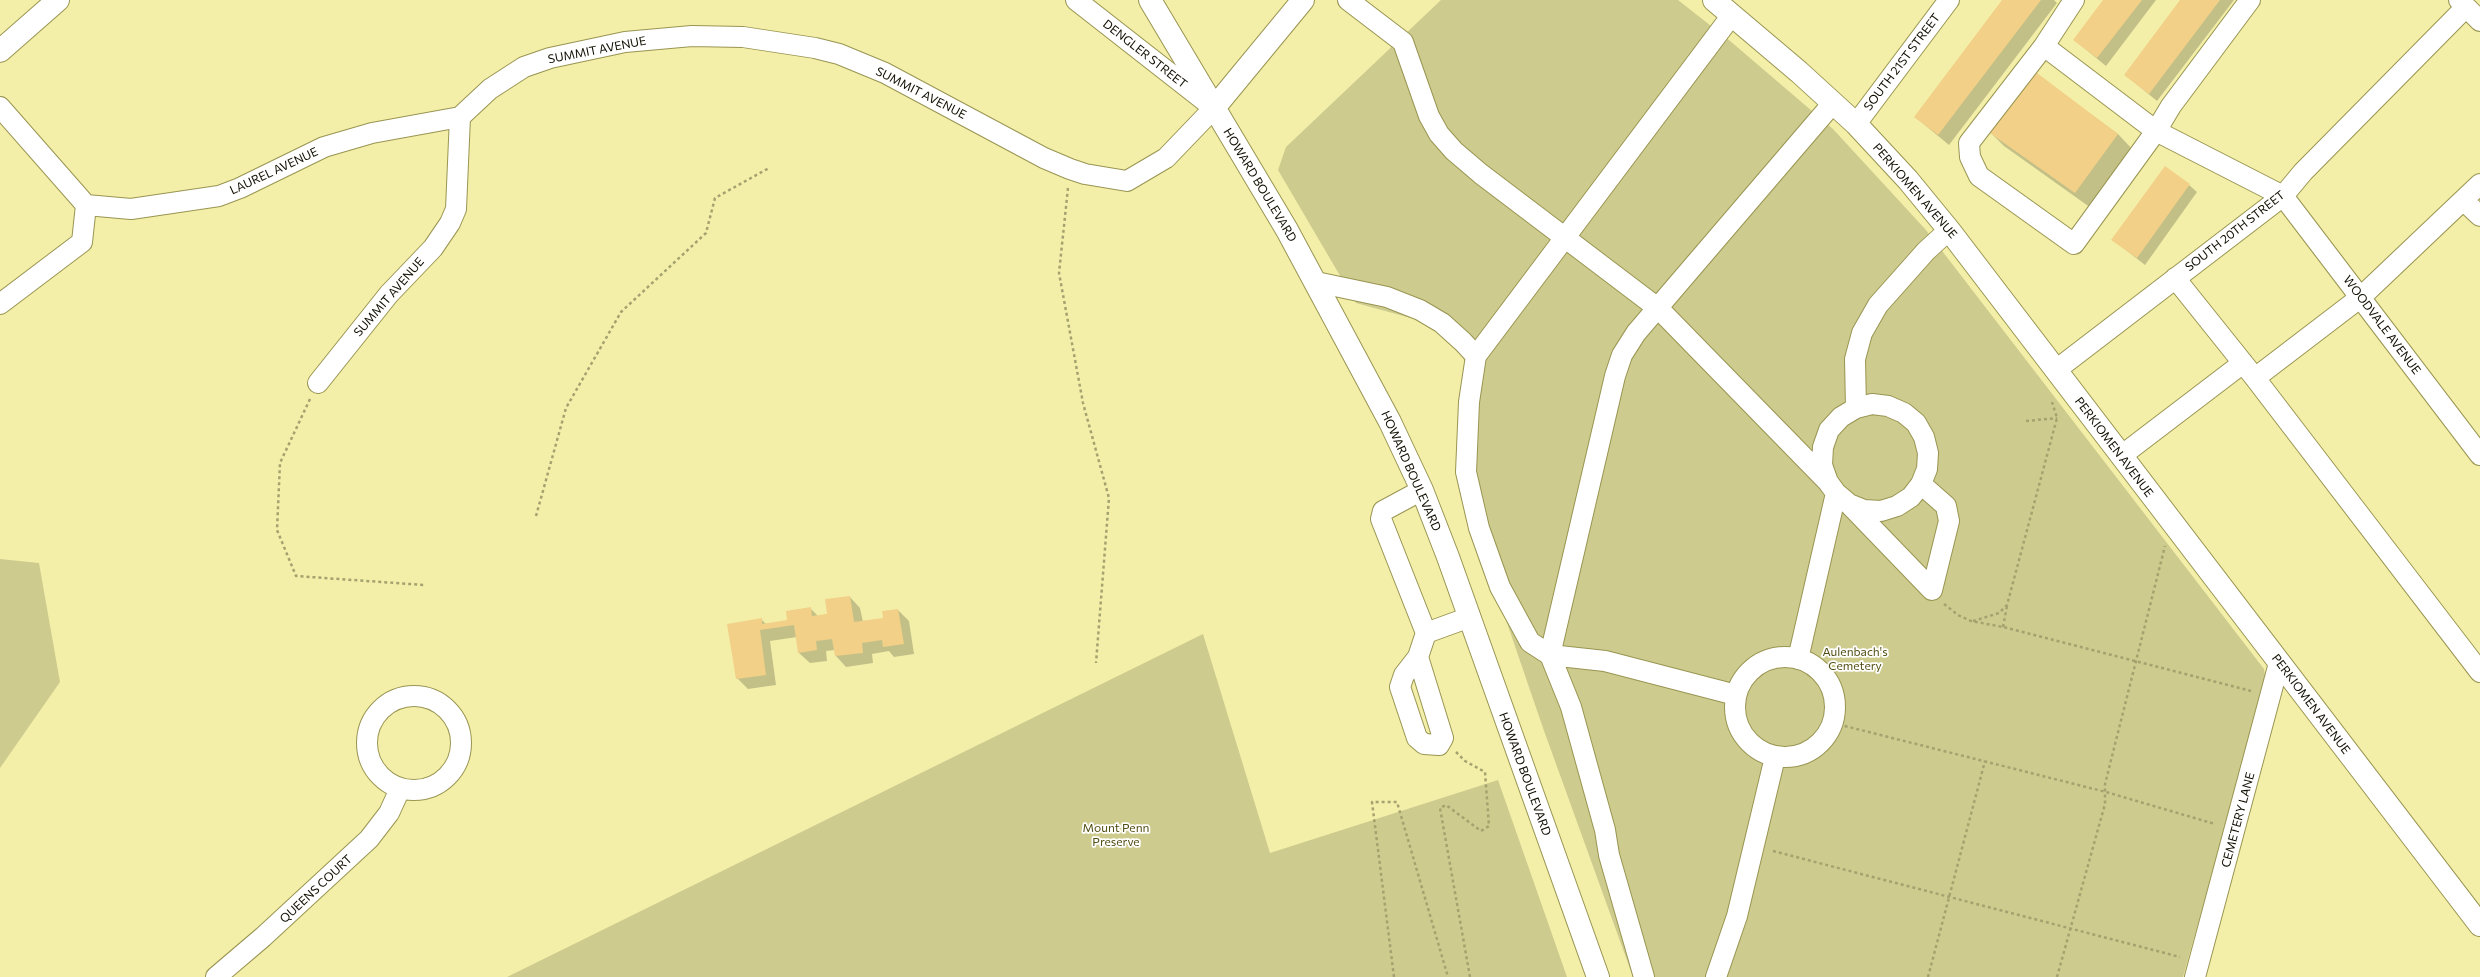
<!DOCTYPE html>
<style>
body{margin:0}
canvas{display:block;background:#f3efa9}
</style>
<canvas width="2480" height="977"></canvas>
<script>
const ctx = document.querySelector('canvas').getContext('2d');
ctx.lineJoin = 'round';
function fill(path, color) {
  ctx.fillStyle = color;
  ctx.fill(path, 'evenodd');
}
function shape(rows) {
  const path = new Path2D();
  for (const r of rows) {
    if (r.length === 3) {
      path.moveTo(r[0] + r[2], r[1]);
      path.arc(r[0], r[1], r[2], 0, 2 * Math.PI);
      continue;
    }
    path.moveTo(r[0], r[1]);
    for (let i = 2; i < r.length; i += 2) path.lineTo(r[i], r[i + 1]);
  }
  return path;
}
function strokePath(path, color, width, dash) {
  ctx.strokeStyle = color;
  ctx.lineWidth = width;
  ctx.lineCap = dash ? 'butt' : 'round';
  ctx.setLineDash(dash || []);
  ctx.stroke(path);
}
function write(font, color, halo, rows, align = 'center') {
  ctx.font = font + ' Commissioner,sans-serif';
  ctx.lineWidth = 3.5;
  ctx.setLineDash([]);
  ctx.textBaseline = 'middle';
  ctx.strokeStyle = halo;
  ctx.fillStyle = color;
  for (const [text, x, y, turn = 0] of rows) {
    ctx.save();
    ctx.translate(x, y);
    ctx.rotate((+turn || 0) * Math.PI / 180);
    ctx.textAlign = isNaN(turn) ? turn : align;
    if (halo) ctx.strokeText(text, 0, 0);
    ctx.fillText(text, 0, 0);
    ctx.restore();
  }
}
const green = shape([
 [1441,0,1678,0,1729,40,1833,129,1926,230,2264,669,2266,682,2183,977,1633,977,1543,728,1457,477,1466,376,1465,362,1458,348,1443,333,1418,320,1356,303,1278,170,1286,147],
 [0,559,39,563,60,682,0,768],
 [1203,634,1270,853,1498,780,1567,977,507,977]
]);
const shadow = shape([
 [2004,0,2054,0,2057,3,1949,145,1915,117],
 [2105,0,2156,0,2106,66,2074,40],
 [2182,0,2234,0,2157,101,2125,75],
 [2033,72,2118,134,2133,150,2091,208,2004,146,1989,131],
 [2189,185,2197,192,2145,265,2113,240],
 [850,597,860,608,863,622,884,619,898,610,909,621,914,654,894,657,889,651,872,654,873,663,846,667,836,656,835,650,826,651,827,661,810,663,799,653,797,637,770,641,776,685,748,689,737,678,761,619,766,624,788,621,810,608,818,616,828,614]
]);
const building = shape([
 [2002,0,2041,0,1938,135,1914,117],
 [2103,0,2142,0,2097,58,2073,40],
 [2180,0,2220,0,2149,94,2124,75],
 [2033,70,2118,134,2075,193,1987,131],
 [2165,166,2190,184,2137,258,2111,240],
 [850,596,854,622,883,618,882,611,898,609,904,644,883,647,882,640,862,643,863,653,835,656,832,639,816,641,817,650,798,653,794,625,760,630,766,675,736,679,727,624,762,618,762,624,787,620,786,611,811,607,812,616,827,614,825,599]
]);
const path = shape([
 [1068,188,1059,273,1083,403,1109,498,1096,663],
 [310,399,280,463,277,530,296,576,424,585],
 [2026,421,2057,418],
 [536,516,566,408,621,312,706,233,715,198,769,168],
 [1944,604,1958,615,1971,621,2003,627,2251,691],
 [1973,621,1999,613,2007,605,2057,418,2052,402],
 [2003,627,2007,606],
 [1833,723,2106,792,2215,824],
 [1456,752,1465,761,1485,772,1489,826,1481,831,1446,805,1440,808,1470,977],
 [1773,851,2180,957],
 [1394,977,1372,802,1397,802,1448,977],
 [1928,977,1985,761],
 [2057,977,2105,804,2105,784,2165,546]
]);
const minor = shape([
 [1348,0,1403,42,1429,116,1439,134,1454,151,1481,174,1659,309,1828,482],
 [2074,0,2044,46,2156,131,2283,196,2480,455],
 [2459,0,2480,21],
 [2044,46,1969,143,1970,157,1979,176,2074,244,2156,131,2171,106,2250,0],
 [0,107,86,205],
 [1856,124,1949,0],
 [2464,201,2480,216],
 [86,205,131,209,219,196,240,188,324,147,372,133,460,117],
 [2175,278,2255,378,2480,672],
 [1316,282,1387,297,1420,310,1442,323,1463,342,1476,356,1469,402,1466,472,1479,528,1500,587,1530,642,1550,655,1571,707,1605,830,1609,855,1644,977],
 [0,304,82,242,86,205],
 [1476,356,1732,15],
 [2056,370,2283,196,2303,172,2466,7],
 [2255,378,2361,297,2480,184],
 [318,383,389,294,433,248,450,223,456,209,460,117,490,89,524,67,550,58,625,42,692,36,743,37,815,48,839,54,885,73,1044,158,1070,169,1085,174,1127,181,1166,158,1214,108,1076,0],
 [1856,408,1855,359,1862,333,1878,305,1926,251,1949,230],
 [2121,456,2243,363],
 [1850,505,1932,590,1949,521,1946,506,1921,484],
 [1426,633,1470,617],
 [1785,707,50],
 [1418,657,1443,738,1439,745,1424,744,1417,738,1400,687,1404,675,1418,657,1426,633,1381,519,1383,511,1422,490],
 [1798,659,1836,493,1828,482,1822,465,1823,447,1829,430,1841,417,1856,408,1872,404,1888,406,1904,413,1916,423,1924,437,1928,453,1927,469,1921,484,1911,497,1897,506,1881,511,1864,510,1849,504,1836,493],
 [1736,695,1605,661,1550,655,1615,376,1622,355,1636,333,1833,103],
 [414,743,47],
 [216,977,263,937,369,839,389,813,400,789],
 [1716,977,1737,916,1775,757],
 [2195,977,2279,663]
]);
const major = shape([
 [1150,0,1287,230,1390,422,1422,490,1448,557,1598,977],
 [1714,0,1799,72,1856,124,1908,180,1949,230,2480,925],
 [0,51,58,0],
 [1214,108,1303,0]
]);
const streetNames = [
 ["SUMMIT AVENUE",597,50,-11],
 ["DENGLER STREET",1145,54,38],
 ["SOUTH 21ST STREET",1902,62,-53],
 ["SUMMIT AVENUE",921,93,27],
 ["LAUREL AVENUE",274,171,-25],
 ["HOWARD BOULEVARD",1260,185,59],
 ["PERKIOMEN AVENUE",1915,191,49],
 ["SOUTH 20TH STREET",2235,231,-38],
 ["SUMMIT AVENUE",389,297,-49],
 ["WOODVALE AVENUE",2382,325,53],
 ["PERKIOMEN AVENUE",2114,447,53],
 ["HOWARD BOULEVARD",1411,471,66],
 ["PERKIOMEN AVENUE",2311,704,53],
 ["HOWARD BOULEVARD",1525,774,70],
 ["CEMETERY LANE",2238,820,-75],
 ["QUEENS COURT",316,889,-43]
];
const parkNames = [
 ["Aulenbach's",1855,652],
 ["Cemetery",1855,666],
 ["Mount Penn",1116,828],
 ["Preserve",1116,842]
];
fill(green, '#cecb8e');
fill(shadow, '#0003');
fill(building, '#f2d087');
strokePath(minor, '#999552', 22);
strokePath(major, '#999552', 24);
strokePath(path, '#a5a26f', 2.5, [3, 3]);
strokePath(minor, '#fff', 20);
strokePath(major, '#fff', 22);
write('12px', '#100e00', '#fff', streetNames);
write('12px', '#524d12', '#fff', parkNames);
</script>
